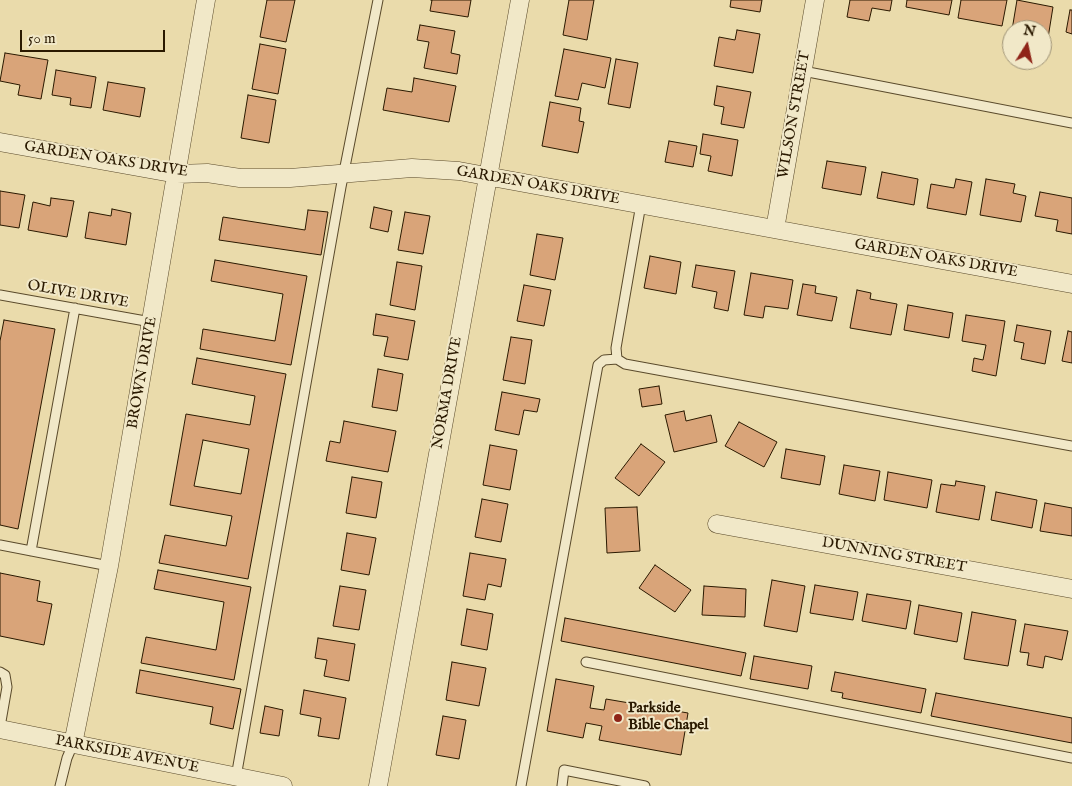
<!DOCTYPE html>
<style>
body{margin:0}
#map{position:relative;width:1072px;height:786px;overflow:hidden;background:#eadbab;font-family:"IM FELL English",serif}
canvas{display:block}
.north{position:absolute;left:1002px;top:20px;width:50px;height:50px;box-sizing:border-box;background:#f1e8c8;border:1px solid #a19578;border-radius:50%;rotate:10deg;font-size:14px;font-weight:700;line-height:20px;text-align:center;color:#2a1900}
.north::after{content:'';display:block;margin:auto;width:18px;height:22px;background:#8f2418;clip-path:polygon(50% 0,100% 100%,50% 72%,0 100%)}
.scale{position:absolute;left:20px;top:30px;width:145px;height:22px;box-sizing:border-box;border:2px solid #2a1900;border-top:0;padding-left:6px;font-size:15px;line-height:18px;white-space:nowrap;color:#2a1900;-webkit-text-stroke:4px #f1e8c8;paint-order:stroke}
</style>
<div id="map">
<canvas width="1072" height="786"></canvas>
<div class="north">N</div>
<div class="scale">50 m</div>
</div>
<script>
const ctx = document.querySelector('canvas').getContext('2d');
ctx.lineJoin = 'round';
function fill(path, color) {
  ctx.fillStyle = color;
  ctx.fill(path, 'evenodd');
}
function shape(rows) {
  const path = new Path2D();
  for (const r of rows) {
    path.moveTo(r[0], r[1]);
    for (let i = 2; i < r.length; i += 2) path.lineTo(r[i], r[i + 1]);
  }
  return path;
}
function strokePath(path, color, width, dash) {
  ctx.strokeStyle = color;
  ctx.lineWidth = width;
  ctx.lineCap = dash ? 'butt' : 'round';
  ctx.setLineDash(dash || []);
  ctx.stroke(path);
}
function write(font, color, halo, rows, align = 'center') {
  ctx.font = font + ' "IM FELL English",serif';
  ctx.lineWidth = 4;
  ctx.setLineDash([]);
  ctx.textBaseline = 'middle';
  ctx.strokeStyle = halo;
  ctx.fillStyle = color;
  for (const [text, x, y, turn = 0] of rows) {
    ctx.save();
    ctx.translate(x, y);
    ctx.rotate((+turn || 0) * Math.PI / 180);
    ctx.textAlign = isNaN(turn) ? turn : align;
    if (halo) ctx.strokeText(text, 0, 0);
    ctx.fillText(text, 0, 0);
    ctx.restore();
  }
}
const building = shape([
 [267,0,295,0,286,42,260,37,267,0],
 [431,0,471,0,468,17,430,11,432,0,431,0],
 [569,0,594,0,587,40,563,35,569,0],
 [731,0,762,0,760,12,730,7,731,0],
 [850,0,892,0,890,11,872,8,869,21,847,17,850,0],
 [907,0,952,0,949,15,906,7,907,0],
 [961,0,1007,0,1002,26,958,18,961,0],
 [1017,0,1053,7,1048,38,1042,37,1042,30,1012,30,1017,0],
 [1070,10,1072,10,1072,34,1066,32,1070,10],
 [420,25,455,31,451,53,460,55,457,74,424,68,429,42,417,40,420,25],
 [737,30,760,34,753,73,714,66,719,37,735,40,737,30],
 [260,44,286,49,278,94,252,89,260,44],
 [564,49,611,58,605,88,582,83,578,100,555,96,564,49],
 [5,53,48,60,41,99,18,95,20,85,0,81,5,53],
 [616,59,638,63,630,108,608,104,616,59],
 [56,70,96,77,91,108,70,105,71,98,52,95,56,70],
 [414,78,456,86,449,122,383,110,387,88,412,92,414,78],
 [108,82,145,88,140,117,103,110,108,82],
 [717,86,751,92,744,128,721,124,724,107,714,105,717,86],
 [248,95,276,100,269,143,241,138,248,95],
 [550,102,581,108,579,121,584,122,578,153,542,146,550,102],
 [703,134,738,140,732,176,708,171,711,156,700,154,703,134],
 [669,141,697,146,693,167,665,162,669,141],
 [827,161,866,167,861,195,822,188,827,161],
 [882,172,918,179,914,205,877,198,882,172],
 [956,179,972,182,966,215,927,208,931,184,954,188,956,179],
 [986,179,1015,184,1013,193,1026,196,1021,222,980,215,986,179],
 [0,191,25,195,19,228,0,225,0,191],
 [1040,192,1072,198,1072,234,1056,231,1058,220,1035,216,1040,192],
 [51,198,74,201,67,237,28,230,33,202,50,206,51,198],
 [374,207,392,211,388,232,370,228,374,207],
 [112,209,131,213,126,245,85,238,89,212,111,216,112,209],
 [308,210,328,212,321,255,219,240,223,217,305,230,308,210],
 [405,212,430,216,423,254,398,250,405,212],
 [537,234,563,238,555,280,530,275,537,234],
 [650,256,681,262,676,294,644,288,650,256],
 [215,260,307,276,291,365,200,349,203,329,275,341,283,294,211,281,215,260],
 [397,262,422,266,415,310,390,305,397,262],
 [696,265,735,271,728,311,714,308,717,292,692,287,696,265],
 [751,273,793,280,788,309,765,306,763,318,744,315,751,273],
 [803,284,816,286,815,293,837,297,832,321,797,315,803,284],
 [524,285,551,290,544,326,517,321,524,285],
 [857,290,871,293,870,299,897,304,891,335,850,328,857,290],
 [908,305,953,313,949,338,904,330,908,305],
 [376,314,415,321,408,360,384,356,388,337,373,335,376,314],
 [966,315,1005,321,996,376,972,371,974,358,983,360,986,345,962,341,966,315],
 [4,320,55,329,18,529,0,525,0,341,4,320],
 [1017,325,1051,331,1045,364,1021,359,1024,343,1014,341,1017,325],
 [1068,331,1072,332,1072,363,1062,361,1068,331],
 [511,337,532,340,525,384,503,380,511,337],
 [197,358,286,374,248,579,159,563,165,535,226,546,232,516,170,505,186,414,250,425,255,396,192,384,197,358],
 [203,440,249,449,241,494,194,486,203,440],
 [378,369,403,374,397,411,372,407,378,369],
 [659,386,662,404,642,407,639,389,659,386],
 [502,392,540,399,537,412,524,410,519,435,495,430,502,392],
 [684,411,686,421,711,415,717,442,674,452,665,415,684,411],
 [344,421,396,431,388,472,326,461,330,441,340,443,344,421],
 [739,422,777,442,764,467,725,446,739,422],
 [641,444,665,462,639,496,615,478,641,444],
 [490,445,517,450,510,490,483,485,490,445],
 [786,449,825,456,820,485,781,478,786,449],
 [844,465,880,471,875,501,839,494,844,465],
 [888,472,932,480,927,508,884,500,888,472],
 [352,477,382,482,376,518,346,513,352,477],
 [956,481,985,486,979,520,936,512,941,484,955,486,956,481],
 [996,492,1037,500,1032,528,991,520,996,492],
 [482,499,508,504,501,542,475,537,482,499],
 [1045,503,1072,508,1072,536,1040,531,1045,503],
 [637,507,640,551,607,553,605,508,637,507],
 [347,533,376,538,369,575,341,570,347,533],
 [470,553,506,559,501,587,488,584,485,600,463,596,470,553],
 [655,565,691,590,675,612,639,588,655,565],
 [158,570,251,587,234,680,141,663,146,637,216,650,224,602,154,589,158,570],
 [0,573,40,581,37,601,52,604,44,645,0,636,0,573],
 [772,580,805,586,797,632,764,626,772,580],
 [815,585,858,592,853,620,810,613,815,585],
 [340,586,366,590,359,630,333,626,340,586],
 [704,586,746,589,745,617,702,615,704,586],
 [867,594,911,601,906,629,862,621,867,594],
 [919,605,962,613,957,642,914,634,919,605],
 [467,609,493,614,487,650,461,645,467,609],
 [972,612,1016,620,1008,666,964,659,972,612],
 [565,618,746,653,741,676,561,641,565,618],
 [1025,624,1068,631,1062,660,1045,656,1043,668,1027,665,1029,653,1020,652,1025,624],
 [318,638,355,644,349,681,324,676,327,660,315,658,318,638],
 [754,656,812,666,808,689,750,679,754,656],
 [452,662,486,668,479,706,446,700,452,662],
 [140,670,241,689,233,729,210,724,213,707,136,693,140,670],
 [835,672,926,689,921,713,842,698,843,693,831,691,835,672],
 [556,679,594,686,590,708,604,710,606,699,688,713,681,755,599,740,602,726,586,723,583,738,547,731,556,679],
 [304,690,346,698,339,739,318,736,321,718,300,714,304,690],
 [936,693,1072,718,1072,743,931,716,936,693],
 [265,706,283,710,279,736,260,733,265,706],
 [443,716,466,720,459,759,436,755,443,716]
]);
const service = shape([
 [803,71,1072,123],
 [641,204,616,348,617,359,625,364,1072,446],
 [0,295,151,322],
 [0,545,109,566],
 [31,551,75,308],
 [586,662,1072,758],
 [0,672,5,675,7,687,0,727],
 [236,777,341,187,378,0],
 [60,786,67,758,73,744],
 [521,786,598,365,604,360,617,359],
 [562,786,564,770,645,786]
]);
const minor = shape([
 [0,142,177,174,207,173,240,178,290,178,412,168,459,171,1072,284],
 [775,229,815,0],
 [717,524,1072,589],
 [0,729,283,786],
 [73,744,109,566,206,0],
 [378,786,520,0]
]);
const markers = [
 [618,718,5,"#8f2418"]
];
const streetNames = [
 ["WILSON STREET",795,115,-80],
 ["GARDEN OAKS DRIVE",106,160,9],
 ["GARDEN OAKS DRIVE",538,186,10],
 ["GARDEN OAKS DRIVE",936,259,10],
 ["OLIVE DRIVE",78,295,10],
 ["BROWN DRIVE",143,373,-80],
 ["NORMA DRIVE",448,393,-80],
 ["DUNNING STREET",894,556,10],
 ["PARKSIDE AVENUE",127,755,11]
];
const poiNames = [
 ["Parkside",628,709],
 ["Bible Chapel",628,726]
];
fill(building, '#d9a479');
strokePath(building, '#2a1900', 1);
strokePath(service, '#5a4a2b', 11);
strokePath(minor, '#5a4a2b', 19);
strokePath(service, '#f1e8c8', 9);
strokePath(minor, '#f1e8c8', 18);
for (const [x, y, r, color] of markers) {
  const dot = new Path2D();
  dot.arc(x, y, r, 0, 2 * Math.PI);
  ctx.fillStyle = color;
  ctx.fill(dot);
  strokePath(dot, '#f1e8c8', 2);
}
write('15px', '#2a1900', '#f1e8c8', streetNames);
write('bold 15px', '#2a1900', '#f1e8c8', poiNames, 'left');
</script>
